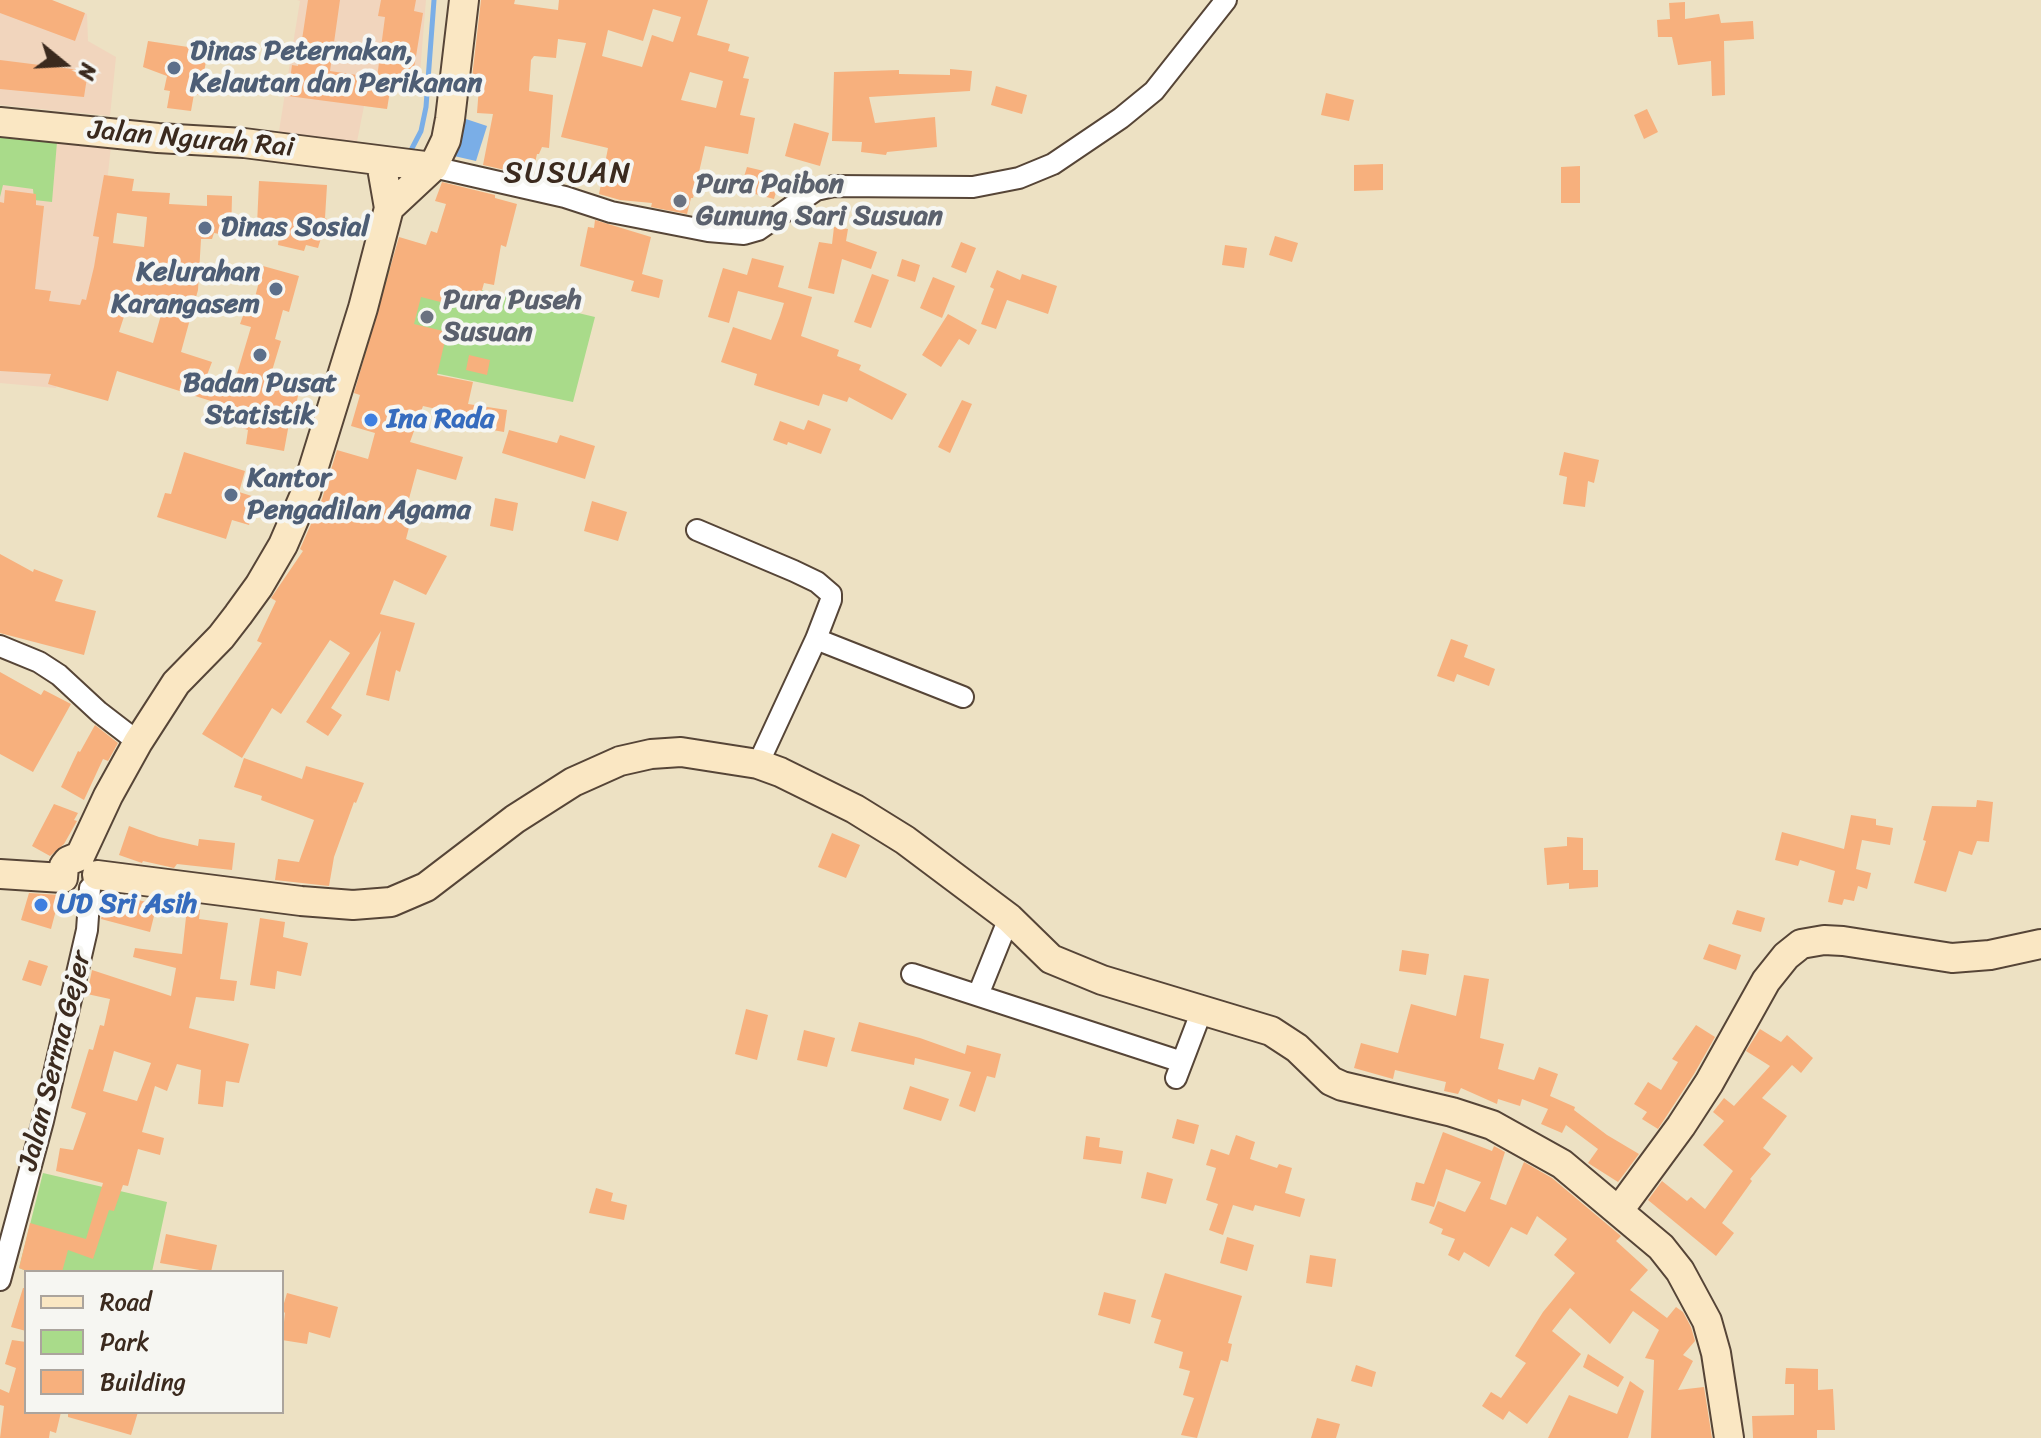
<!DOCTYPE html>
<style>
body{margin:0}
#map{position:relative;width:2041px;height:1438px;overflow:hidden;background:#ede1c3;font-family:Sriracha,sans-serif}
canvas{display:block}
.legend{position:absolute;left:24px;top:1270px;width:260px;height:144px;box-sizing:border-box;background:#f6f6f2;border:2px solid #aba49d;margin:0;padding:10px 14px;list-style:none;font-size:24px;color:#3b2a1e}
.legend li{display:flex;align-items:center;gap:16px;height:40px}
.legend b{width:40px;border:2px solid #aba49d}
.north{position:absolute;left:24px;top:24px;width:80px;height:80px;-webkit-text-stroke:6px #f6f6f2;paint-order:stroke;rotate:108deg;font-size:22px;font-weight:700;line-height:32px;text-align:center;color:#3b2a1e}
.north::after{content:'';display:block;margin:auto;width:28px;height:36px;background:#3b2a1e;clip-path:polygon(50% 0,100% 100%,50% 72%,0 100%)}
</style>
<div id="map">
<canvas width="2041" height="1438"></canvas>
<ul class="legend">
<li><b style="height:10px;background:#fae7c3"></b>Road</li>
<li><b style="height:22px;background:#a9db8a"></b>Park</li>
<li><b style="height:22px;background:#f7b07d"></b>Building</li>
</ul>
<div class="north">N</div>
</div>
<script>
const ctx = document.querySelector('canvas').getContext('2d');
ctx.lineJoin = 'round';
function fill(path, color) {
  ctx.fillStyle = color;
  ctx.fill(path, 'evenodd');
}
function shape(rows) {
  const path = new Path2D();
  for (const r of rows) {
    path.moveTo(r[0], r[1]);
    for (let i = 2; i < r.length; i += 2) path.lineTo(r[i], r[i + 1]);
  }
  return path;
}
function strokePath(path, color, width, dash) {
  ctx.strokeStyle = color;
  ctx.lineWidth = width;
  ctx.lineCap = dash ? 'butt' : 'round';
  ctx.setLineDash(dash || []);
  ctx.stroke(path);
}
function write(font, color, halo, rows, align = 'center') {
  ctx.font = font + ' Sriracha,sans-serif';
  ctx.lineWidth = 8;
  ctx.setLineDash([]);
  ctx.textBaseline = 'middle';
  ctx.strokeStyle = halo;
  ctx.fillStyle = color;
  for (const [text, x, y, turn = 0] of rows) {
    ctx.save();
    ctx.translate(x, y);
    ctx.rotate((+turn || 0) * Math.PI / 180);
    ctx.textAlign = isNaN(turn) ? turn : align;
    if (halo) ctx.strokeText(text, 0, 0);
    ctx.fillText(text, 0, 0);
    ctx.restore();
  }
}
const built = shape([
 [0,0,52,0,87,14,88,41,116,57,110,116,0,105],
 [297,0,426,0,419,85,392,81,387,109,364,106,356,147,278,137,300,1],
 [0,133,111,146,98,266,56,388,0,383]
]);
const green = shape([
 [0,135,57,142,52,202,34,200,33,189,3,185,0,197],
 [380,266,595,317,573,402,358,357],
 [43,1173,167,1202,152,1272,29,1272,19,1268]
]);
const water = shape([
 [466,119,487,126,476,161,454,156]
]);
const stream = shape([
 [409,154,421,131,426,107,434,0]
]);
const building = shape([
 [0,0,52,0,85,13,75,41,0,13],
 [308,0,340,0,330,71,377,78,385,17,378,16,381,0,416,0,414,11,423,13,412,81,392,78,387,109,288,96,292,65,298,66],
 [481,0,515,0,514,4,558,10,559,0,708,0,697,35,730,44,728,51,749,57,743,78,749,79,740,115,755,118,748,154,705,146,693,198,691,198,687,214,651,207,652,203,620,200,599,194,608,148,561,137,586,43,558,39,556,58,534,56,531,60,529,91,553,95,549,148,542,147,539,154,537,154,532,176,483,165,493,114,477,113,479,87,471,86],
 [653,9,681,17,673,42,652,35,642,67,602,56,608,30,643,41],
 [690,72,723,81,716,108,681,100],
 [1685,2,1685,19,1719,14,1721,23,1753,21,1754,39,1724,41,1725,95,1712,96,1711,61,1678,65,1672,37,1658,37,1657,20,1670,19,1669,3],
 [148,41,208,50,200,95,194,94,191,111,167,108,170,91,164,90,167,76,143,67],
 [0,60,88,71,84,97,0,89],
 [950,69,972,71,970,91,869,97,875,123,935,117,937,147,887,152,886,155,861,152,862,142,832,141,834,72,899,70,899,74,950,75],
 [996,86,1027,95,1022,114,991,105],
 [1326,93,1354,100,1349,121,1321,115],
 [1647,109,1658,132,1644,139,1634,115],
 [794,123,829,133,820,166,785,156],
 [1383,164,1383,190,1354,191,1354,165],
 [1580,166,1580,203,1561,203,1561,167],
 [747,167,781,175,774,199,740,190],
 [104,175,134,179,132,191,170,193,169,204,207,206,207,195,232,196,231,236,214,233,212,239,201,239,198,290,181,352,212,362,207,375,234,384,251,327,240,324,244,313,251,313,263,266,299,276,289,312,283,310,275,339,281,341,268,384,299,391,293,419,290,418,284,451,246,444,248,430,209,417,214,402,117,371,108,401,48,384,51,374,0,371,0,202,4,203,5,190,36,194,36,205,44,206,35,289,51,291,49,301,80,305,82,299,86,300,94,267,99,237,93,236],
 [117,213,147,217,144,247,113,243],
 [129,301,163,308,153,343,119,332],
 [259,181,327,185,325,218,327,219,318,248,306,245,304,251,278,245,280,227,257,225],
 [442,182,495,195,495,198,517,204,506,247,501,245,494,285,484,283,476,311,421,297,414,324,447,332,437,375,473,382,468,404,507,410,504,432,487,429,488,421,423,406,410,442,463,457,456,480,417,469,407,506,414,508,406,539,447,556,426,595,394,580,380,614,415,623,400,672,396,670,389,701,366,695,381,631,331,708,342,715,328,736,306,722,350,653,330,640,281,714,272,708,242,758,202,734,262,643,257,641,276,601,271,598,303,551,300,549,322,499,337,450,368,459,375,433,351,426,360,395,354,393,399,237,426,245,431,231,437,233,446,204,435,201],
 [595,220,651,237,642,274,663,280,659,298,631,291,634,281,580,266,588,227,594,228],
 [834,227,848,229,846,241,877,252,871,269,842,259,834,294,808,288,819,242,832,244],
 [1275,236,1298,243,1292,262,1269,255],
 [961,242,976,248,966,273,951,267],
 [1225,245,1247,248,1244,268,1222,265],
 [752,258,784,266,778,287,812,297,801,336,839,350,837,356,861,365,859,370,907,394,892,420,849,397,847,402,823,394,819,406,754,385,757,374,721,362,733,327,771,340,780,316,784,303,738,291,729,323,708,317,723,268,747,275],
 [902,259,920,265,915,282,897,276],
 [997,270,1020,280,1022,274,1057,286,1048,314,1007,300,996,329,981,324,994,289,990,287],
 [872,274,889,280,871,328,854,322],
 [933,277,955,286,942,318,920,308],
 [948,314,977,330,969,345,959,339,941,367,922,355],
 [469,355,490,360,487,375,466,370],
 [962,400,972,404,950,453,938,447],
 [808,420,831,429,821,454,788,442,787,445,773,440,780,421,804,430],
 [509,430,557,443,560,435,595,446,585,479,502,453],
 [184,452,245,471,239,492,258,498,249,525,232,520,226,539,157,517,165,493,171,494],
 [1564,452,1599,460,1594,483,1588,481,1585,507,1563,504,1567,477,1559,475],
 [495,498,518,503,513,531,490,526],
 [592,501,627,512,618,541,584,531],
 [0,554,33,572,34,569,63,580,55,601,96,611,84,655,0,633],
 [1451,639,1468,645,1464,657,1495,669,1489,686,1457,674,1454,682,1437,676],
 [0,672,41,695,44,690,71,704,33,772,0,754],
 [95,725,118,743,108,761,103,759,84,800,61,787,78,751,80,752],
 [244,758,302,779,306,766,364,783,356,803,354,802,334,857,329,886,275,880,278,859,299,862,314,820,261,800,262,796,234,787],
 [1977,800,1993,802,1989,842,1977,841,1972,855,1959,851,1946,892,1914,883,1926,841,1923,840,1932,806,1976,807],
 [54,804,78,813,74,820,77,821,64,844,50,856,32,846],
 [1851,815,1876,819,1876,825,1893,828,1890,845,1862,840,1856,869,1871,873,1867,889,1858,886,1854,901,1844,899,1842,905,1828,902,1835,871,1800,860,1798,866,1775,860,1782,832,1844,849],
 [129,826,159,837,198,846,199,839,235,843,232,870,177,864,174,868,143,861,142,863,119,855],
 [832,833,860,845,846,878,818,867],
 [1567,837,1583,838,1583,870,1598,870,1598,887,1569,889,1569,883,1547,885,1544,848,1567,846],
 [29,893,60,895,51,929,21,920],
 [108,894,157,904,150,932,101,919],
 [187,908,200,910,199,919,228,923,220,979,237,981,234,1001,196,997,189,1028,249,1044,239,1083,226,1081,223,1107,198,1104,201,1070,177,1064,167,1091,155,1086,142,1132,164,1138,160,1155,138,1149,128,1186,123,1185,114,1211,109,1210,93,1259,68,1250,62,1272,29,1272,19,1268,30,1223,86,1239,103,1183,56,1171,60,1148,73,1150,86,1113,71,1108,89,1049,93,1050,100,1025,104,1026,110,999,87,994,92,970,171,996,176,968,133,957,135,948,182,954],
 [114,1051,151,1063,137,1101,103,1091],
 [1737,910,1765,918,1761,932,1732,924],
 [260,918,285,922,283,937,308,943,301,976,277,971,275,989,250,985],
 [1709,944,1741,955,1736,970,1703,959],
 [1402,950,1429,954,1426,975,1399,971],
 [29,960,48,966,41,986,22,980],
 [1464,975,1489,979,1480,1038,1504,1044,1498,1069,1534,1080,1539,1067,1558,1074,1550,1096,1575,1107,1574,1110,1607,1135,1639,1154,1618,1182,1588,1163,1598,1149,1566,1125,1562,1133,1541,1124,1548,1109,1522,1099,1520,1106,1498,1099,1497,1104,1461,1088,1458,1094,1444,1091,1446,1082,1395,1070,1393,1079,1354,1068,1361,1043,1398,1053,1411,1004,1456,1016],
 [746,1009,768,1015,757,1060,735,1054],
 [859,1022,920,1038,965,1054,967,1045,1001,1054,995,1078,987,1076,975,1112,959,1106,971,1072,915,1058,914,1065,851,1051],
 [1696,1025,1715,1037,1694,1074,1658,1129,1642,1119,1647,1112,1634,1104,1648,1082,1661,1090,1678,1062,1672,1059],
 [1760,1029,1781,1042,1787,1035,1813,1058,1801,1073,1792,1065,1762,1098,1787,1116,1763,1148,1771,1154,1750,1179,1752,1181,1722,1223,1734,1233,1716,1256,1648,1200,1662,1181,1687,1201,1691,1197,1705,1209,1733,1171,1703,1145,1724,1121,1713,1112,1724,1098,1734,1106,1770,1066,1746,1051],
 [804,1030,835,1038,827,1067,797,1060],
 [910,1086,949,1099,941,1121,903,1109],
 [1177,1119,1199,1125,1194,1144,1172,1138],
 [1443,1132,1492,1151,1494,1146,1505,1152,1490,1199,1506,1205,1524,1162,1552,1178,1621,1236,1616,1241,1648,1270,1630,1290,1667,1318,1676,1307,1683,1312,1691,1327,1695,1341,1683,1355,1693,1361,1678,1390,1704,1387,1712,1438,1651,1438,1654,1360,1645,1358,1659,1330,1633,1311,1610,1344,1570,1308,1552,1331,1581,1354,1527,1424,1509,1411,1503,1420,1482,1406,1491,1392,1501,1398,1526,1363,1515,1356,1543,1312,1575,1273,1554,1255,1567,1239,1537,1216,1527,1235,1511,1227,1489,1267,1464,1252,1459,1261,1448,1255,1455,1239,1441,1234,1443,1229,1429,1223,1438,1201,1465,1212,1481,1182,1446,1169,1434,1207,1411,1200,1416,1182,1424,1184],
 [1236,1135,1255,1142,1250,1159,1277,1168,1279,1164,1292,1168,1285,1193,1305,1199,1300,1217,1255,1205,1253,1211,1233,1205,1223,1235,1209,1230,1218,1204,1206,1200,1216,1168,1206,1165,1211,1149,1229,1155],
 [1086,1136,1100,1138,1099,1147,1123,1151,1121,1164,1083,1159],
 [1147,1172,1173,1179,1166,1204,1141,1198],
 [596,1188,613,1193,611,1201,627,1205,624,1220,589,1213],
 [166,1234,217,1245,211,1272,160,1263],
 [1227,1237,1254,1245,1247,1271,1220,1263],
 [1310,1255,1336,1259,1332,1287,1306,1283],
 [1165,1273,1242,1296,1228,1343,1232,1344,1228,1362,1221,1360,1197,1438,1181,1435,1194,1398,1183,1395,1190,1371,1179,1368,1183,1352,1154,1343,1161,1320,1151,1317],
 [23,1288,26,1288,26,1331,11,1327],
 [1104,1292,1136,1300,1130,1324,1098,1315],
 [287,1293,338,1307,330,1338,309,1332,307,1344,282,1340,285,1313,282,1310],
 [12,1340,26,1342,26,1412,61,1412,56,1433,50,1431,49,1438,0,1438,4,1406,0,1405,0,1389,9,1393,16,1368,5,1364],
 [1588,1354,1624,1377,1618,1387,1583,1367],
 [1356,1365,1376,1372,1372,1387,1351,1381],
 [1786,1368,1818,1369,1818,1390,1833,1389,1835,1430,1817,1430,1817,1438,1753,1438,1752,1416,1794,1415,1794,1384,1785,1384],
 [1630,1381,1644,1391,1628,1438,1548,1438,1569,1395,1617,1414],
 [68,1412,138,1412,131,1435,68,1417],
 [1317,1418,1340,1424,1336,1438,1311,1438]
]);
const street = shape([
 [433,167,565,197,611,212,708,231,744,234,758,230,816,190,834,186,973,187,1019,178,1053,164,1121,118,1154,91,1226,0],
 [697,530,794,571,817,582,831,594,831,600,816,639,758,764],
 [816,639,963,697],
 [0,646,39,662,59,675,99,712,138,742],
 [912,974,1182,1062],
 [978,995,1009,918],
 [1176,1078,1202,1010],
 [0,1280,43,1121,87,930,90,888]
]);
const secondary = shape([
 [0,122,158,138,244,143,433,167,446,140,450,119,464,0],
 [389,208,433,167],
 [0,874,63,878],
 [97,875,301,901,353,905,391,902,426,887,515,819,573,782,620,761,651,754,681,752,758,764,780,772,855,809,905,840,1009,918,1051,959,1102,980,1271,1031,1297,1048,1331,1081,1342,1086,1452,1112,1492,1125,1562,1164,1661,1247,1680,1271,1707,1321,1716,1353,1729,1438],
 [63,878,64,866,68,861,80,856,108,796,138,742,176,683,221,637,238,615,259,586,283,545,306,492,363,308,389,208,381,162],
 [1620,1209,1681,1126,1709,1083,1766,981,1786,956,1801,944,1824,940,1843,941,1952,958,1990,955,2041,944]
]);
const markers = [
 [174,68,8,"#5c6f8a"],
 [680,201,8,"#6b7280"],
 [205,228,8,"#5c6f8a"],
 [276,289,8,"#5c6f8a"],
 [427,317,8,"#6b7280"],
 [260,355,8,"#5c6f8a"],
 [371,420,8,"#3f7fe0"],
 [231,495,8,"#5c6f8a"],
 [41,905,8,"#3f7fe0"]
];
const serviceNames = [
 ["Dinas Peternakan,",190,52],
 ["Kelautan dan Perikanan",190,84],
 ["Dinas Sosial",221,228],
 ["Kelurahan",260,273,"right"],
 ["Karangasem",260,305,"right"],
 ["Badan Pusat",260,384,"center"],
 ["Statistik",260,416,"center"],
 ["Kantor",247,479],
 ["Pengadilan Agama",247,511]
];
const streetNames = [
 ["Jalan Ngurah Rai",191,140,5],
 ["Jalan Serma Gejer",56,1061,-76]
];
const worshipNames = [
 ["Pura Paibon",696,185],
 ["Gunung Sari Susuan",696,217],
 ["Pura Puseh",443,301],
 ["Susuan",443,333]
];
const shopNames = [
 ["Ina Rada",387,420],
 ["UD Sri Asih",57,905]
];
const neighbourhoodNames = [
 ["SUSUAN",568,174]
];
fill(built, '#f1d5bd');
fill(green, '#a9db8a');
fill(water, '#7aaee7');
strokePath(stream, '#7aaee7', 5);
fill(building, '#f7b07d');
strokePath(street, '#564537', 24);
strokePath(secondary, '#564537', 32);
strokePath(street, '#fff', 20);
strokePath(secondary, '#fae7c3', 28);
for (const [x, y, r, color] of markers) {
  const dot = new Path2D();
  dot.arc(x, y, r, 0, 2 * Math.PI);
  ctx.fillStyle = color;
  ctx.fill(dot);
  strokePath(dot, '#f6f6f2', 3);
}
write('bold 28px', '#4e5e75', '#f6f6f2', serviceNames, 'left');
write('28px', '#3b2a1e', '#f6f6f2', streetNames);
write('bold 28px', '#5b616d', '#f6f6f2', worshipNames, 'left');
write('bold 28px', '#366cbe', '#f6f6f2', shopNames, 'left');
ctx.letterSpacing = '2px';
write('30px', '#3b2a1e', '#f6f6f2', neighbourhoodNames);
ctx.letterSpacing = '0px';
</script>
